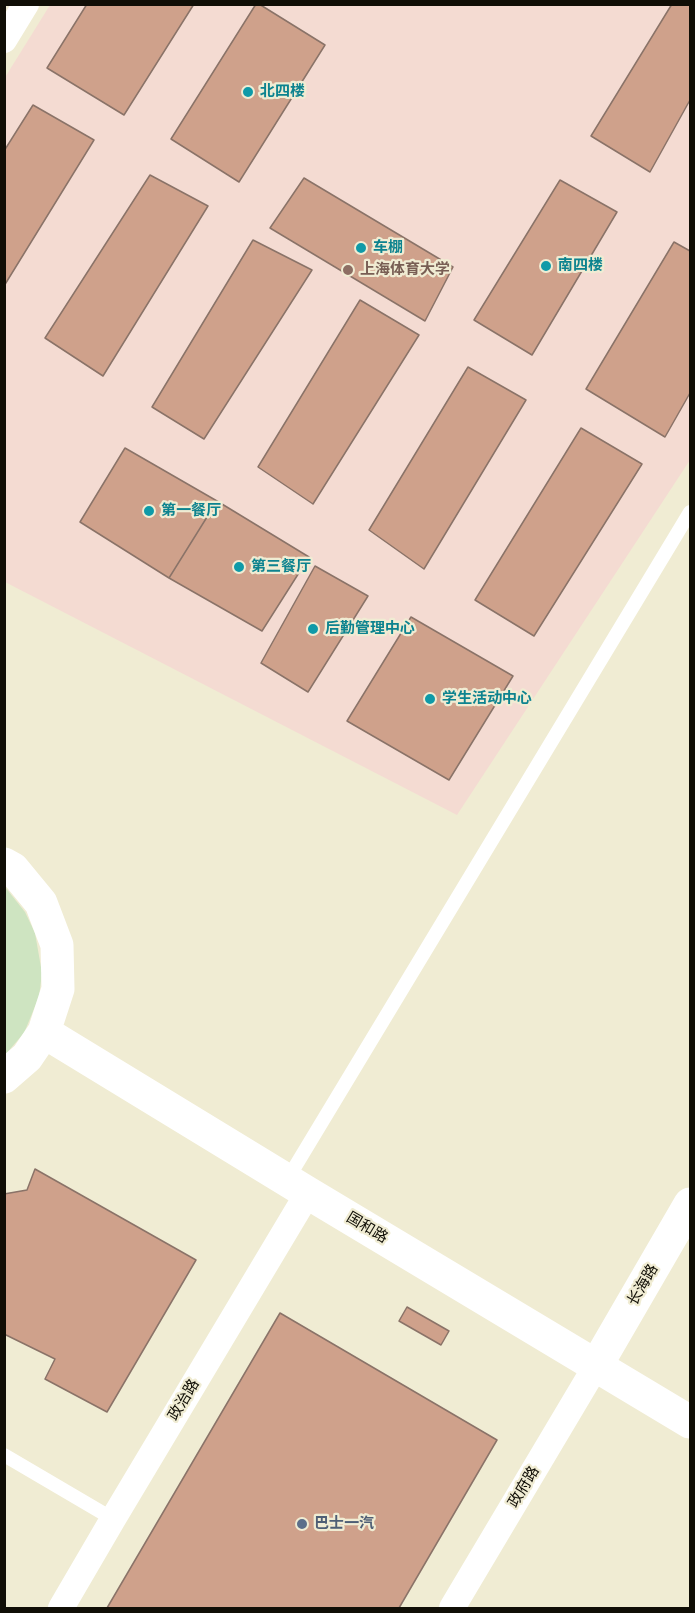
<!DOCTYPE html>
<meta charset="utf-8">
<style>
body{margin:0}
#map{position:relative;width:695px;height:1613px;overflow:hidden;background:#f0ecd3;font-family:"PT Serif",serif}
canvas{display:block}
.frame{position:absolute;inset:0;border:6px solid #100e06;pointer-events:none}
</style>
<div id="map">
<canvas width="695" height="1613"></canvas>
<div class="frame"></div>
</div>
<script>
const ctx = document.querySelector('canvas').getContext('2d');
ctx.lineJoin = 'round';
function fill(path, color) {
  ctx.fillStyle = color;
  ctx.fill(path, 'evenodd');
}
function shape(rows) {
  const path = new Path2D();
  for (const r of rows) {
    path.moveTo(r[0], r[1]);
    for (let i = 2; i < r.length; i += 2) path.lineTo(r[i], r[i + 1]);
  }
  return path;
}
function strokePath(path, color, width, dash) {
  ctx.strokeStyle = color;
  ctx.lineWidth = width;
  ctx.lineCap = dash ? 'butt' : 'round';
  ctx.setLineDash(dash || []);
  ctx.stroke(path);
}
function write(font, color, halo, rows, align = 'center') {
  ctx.font = font + ' "PT Serif","Noto Sans SC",serif';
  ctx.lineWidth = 4.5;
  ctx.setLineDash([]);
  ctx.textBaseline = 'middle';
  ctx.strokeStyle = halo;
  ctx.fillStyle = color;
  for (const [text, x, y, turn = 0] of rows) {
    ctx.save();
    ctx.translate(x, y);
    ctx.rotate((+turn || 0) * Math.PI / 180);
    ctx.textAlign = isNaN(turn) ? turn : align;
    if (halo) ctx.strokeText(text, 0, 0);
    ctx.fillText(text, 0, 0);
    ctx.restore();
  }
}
const education = shape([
 [50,5,690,5,690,460,457,815,5,582,4,79]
]);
const green = shape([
 [5,887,25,912,35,933,42,973,39,997,24,1033,5,1055]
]);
const building = shape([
 [87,4,194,4,124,115,47,68,87,4],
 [256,4,259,4,325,45,239,182,171,139,256,4],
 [672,4,690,4,690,100,650,172,591,136,672,4],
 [33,105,94,140,4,286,4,151,33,105],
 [150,175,208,206,103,376,45,338,150,175],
 [304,178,453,267,425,321,270,228,304,178],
 [560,180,617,212,532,355,474,320,560,180],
 [253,240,312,270,204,439,152,407,253,240],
 [674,242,690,251,690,393,665,437,586,389,674,242],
 [360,300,419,335,313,504,258,467,360,300],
 [468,367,526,400,424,569,369,530,468,367],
 [581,428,642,464,534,636,475,600,581,428],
 [125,448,217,501,169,578,80,522,125,448],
 [217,501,309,557,262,631,169,578,217,501],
 [315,566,368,596,308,692,261,663,315,566],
 [411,617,513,676,449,780,347,721,411,617],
 [35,1169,196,1260,107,1412,45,1379,55,1359,4,1334,4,1194,27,1190,35,1169],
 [407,1307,449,1331,441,1345,399,1321,407,1307],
 [280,1313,497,1440,399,1608,107,1608,280,1313]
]);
const service = shape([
 [287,1180,690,512],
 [4,1455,113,1519]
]);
const minor = shape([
 [4,40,26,4],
 [61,1608,113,1519,308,1193],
 [452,1608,596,1366]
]);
const tertiary = shape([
 [596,1366,690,1204]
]);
const secondary = shape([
 [4,864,13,869,41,903,57,945,58,989,44,1032,27,1057,4,1077],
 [44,1032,308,1193,690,1422]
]);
const markers = [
 [248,92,6,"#0f9aa8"],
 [361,248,6,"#0f9aa8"],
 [546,266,6,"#0f9aa8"],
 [348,270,6,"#8d6e63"],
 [149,511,6,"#0f9aa8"],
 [239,567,6,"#0f9aa8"],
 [313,629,6,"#0f9aa8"],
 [430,699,6,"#0f9aa8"],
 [302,1524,6,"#5c6f8a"]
];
const cultureNames = [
 ["北四楼",260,92],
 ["车棚",373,248],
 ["南四楼",558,266],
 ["第一餐厅",161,511],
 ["第三餐厅",251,567],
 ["后勤管理中心",325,629],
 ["学生活动中心",442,699]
];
const educationNames = [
 ["上海体育大学",360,270]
];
const streetNames = [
 ["国和路",367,1228,31],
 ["长海路",643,1285,-60],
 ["政治路",184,1400,-59],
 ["政府路",524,1487,-59]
];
const serviceNames = [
 ["巴士一汽",314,1524]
];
fill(education, '#f4dbd2');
fill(green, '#cee4c1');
fill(building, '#cfa18b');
strokePath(building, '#8a7368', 1.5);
strokePath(service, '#fff', 14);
strokePath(minor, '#fff', 26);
strokePath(tertiary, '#fff', 33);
strokePath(secondary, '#fff', 33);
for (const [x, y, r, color] of markers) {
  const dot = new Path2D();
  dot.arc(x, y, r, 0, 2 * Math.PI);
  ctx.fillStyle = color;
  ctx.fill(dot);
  strokePath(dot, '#f0ecd3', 2);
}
write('bold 15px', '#0d838f', '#f0ecd3', cultureNames, 'left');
write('bold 15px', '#785e54', '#f0ecd3', educationNames, 'left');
write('15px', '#100e06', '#f0ecd3', streetNames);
write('bold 15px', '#4e5e75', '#f0ecd3', serviceNames, 'left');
</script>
